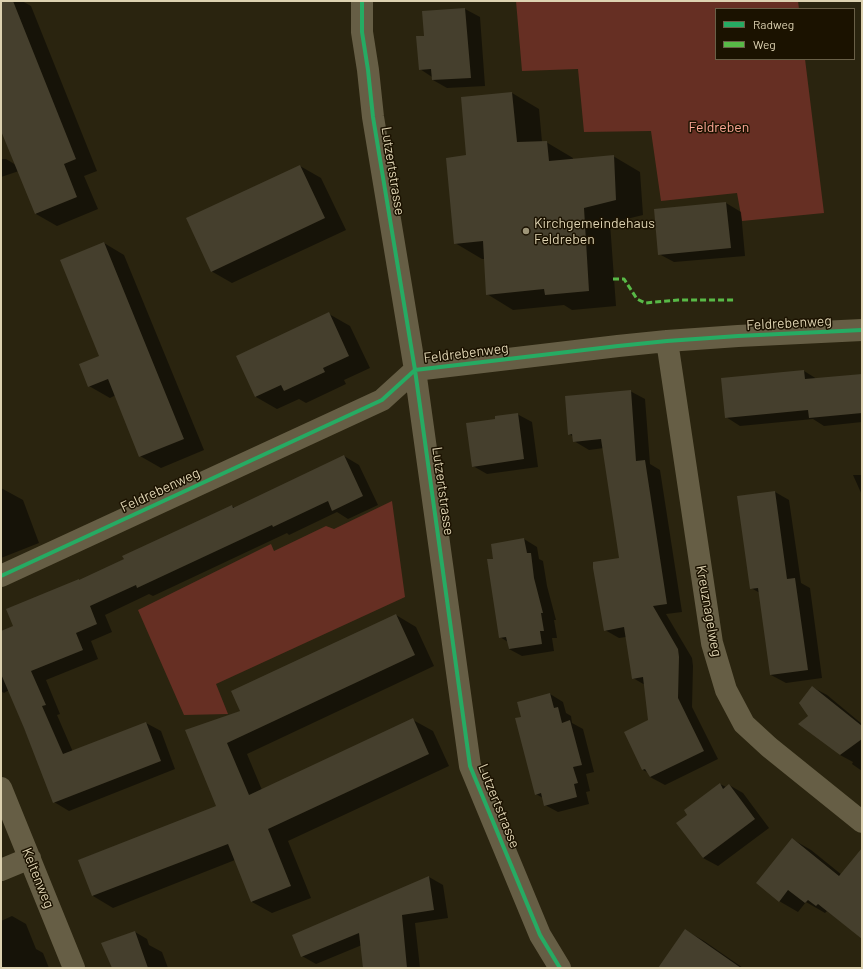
<!DOCTYPE html>
<style>
body{margin:0}
#map{position:relative;width:863px;height:969px;overflow:hidden;background:#2a240f;font-family:Barlow,sans-serif}
canvas{display:block}
.frame{position:absolute;inset:0;border:2px solid #ddd2b1;pointer-events:none}
.legend{position:absolute;left:715px;top:8px;width:140px;height:52px;box-sizing:border-box;background:#1b1200;border:1px solid #695f47;margin:0;padding:5px 7px;list-style:none;font-size:12px;color:#ddd2b1}
.legend li{display:flex;align-items:center;gap:8px;height:20px}
.legend b{width:20px;border:1px solid #695f47}
</style>
<div id="map">
<canvas width="863" height="969"></canvas>
<div class="frame"></div>
<ul class="legend">
<li><b style="height:5px;background:#26ab63"></b>Radweg</li>
<li><b style="height:5px;background:#58b947"></b>Weg</li>
</ul>
</div>
<script>
const ctx = document.querySelector('canvas').getContext('2d');
ctx.lineJoin = 'round';
function fill(path, color) {
  ctx.fillStyle = color;
  ctx.fill(path, 'evenodd');
}
function shape(rows) {
  const path = new Path2D();
  for (const r of rows) {
    path.moveTo(r[0], r[1]);
    for (let i = 2; i < r.length; i += 2) path.lineTo(r[i], r[i + 1]);
  }
  return path;
}
function strokePath(path, color, width, dash) {
  ctx.strokeStyle = color;
  ctx.lineWidth = width;
  ctx.lineCap = dash ? 'butt' : 'round';
  ctx.setLineDash(dash || []);
  ctx.stroke(path);
}
function write(font, color, halo, rows, align = 'center') {
  ctx.font = font + ' Barlow,sans-serif';
  ctx.lineWidth = 3;
  ctx.setLineDash([]);
  ctx.textBaseline = 'middle';
  ctx.strokeStyle = halo;
  ctx.fillStyle = color;
  for (const [text, x, y, turn = 0] of rows) {
    ctx.save();
    ctx.translate(x, y);
    ctx.rotate((+turn || 0) * Math.PI / 180);
    ctx.textAlign = isNaN(turn) ? turn : align;
    if (halo) ctx.strokeText(text, 0, 0);
    ctx.fillText(text, 0, 0);
    ctx.restore();
  }
}
const green = shape([
 [516,1,798,1,799,9,716,9,716,59,805,59,824,213,742,221,737,193,661,201,651,131,584,132,578,69,522,71],
 [392,501,405,597,216,684,228,714,184,715,138,610,271,544,274,551,326,526,334,529]
]);
const shadow = shape([
 [1,1,22,1,31,6,97,171,84,176,98,209,57,226,36,214,19,171,1,177,1,159,6,159,16,165,1,126],
 [465,9,480,17,485,86,447,88,433,80,432,77,420,69,425,37,423,12],
 [512,93,539,109,542,142,546,142,573,158,573,160,613,156,640,172,643,215,610,223,616,306,572,310,564,305,513,310,487,294,485,259,482,259,455,243,467,156],
 [300,166,321,178,346,230,232,283,211,271],
 [726,203,741,212,745,256,674,262,659,254,655,210],
 [104,243,124,255,204,450,161,468,140,456,116,395,110,398,89,386,100,356],
 [329,314,350,326,370,368,344,380,346,384,306,403,299,399,277,409,256,397,237,356],
 [804,371,817,379,862,375,862,422,824,426,813,419,740,426,726,417],
 [630,391,645,399,650,464,660,470,682,612,666,614,692,658,693,666,692,707,718,759,665,785,650,777,649,773,643,770,649,721,645,685,633,678,626,637,619,638,605,630,620,559,604,448,589,450,574,441,574,437,569,434],
 [517,414,532,422,538,467,487,474,473,466,497,420],
 [344,456,359,465,378,505,348,519,337,512,289,535,287,533,153,596,149,594,105,615,112,632,91,641,98,659,46,680,60,714,57,715,73,752,146,723,161,731,175,769,69,811,54,802,9,690,4,693,1,691,1,632,15,627,80,581,232,506,235,508],
 [853,475,862,475,862,495],
 [1,488,23,500,39,543,1,558],
 [775,492,789,500,801,583,810,588,822,678,786,683,771,675,760,593,751,588],
 [524,539,537,547,539,559,543,561,547,586,556,620,554,620,557,638,552,638,554,651,522,656,509,649,508,642,500,637,494,560],
 [396,615,416,627,434,666,247,754,262,790,413,720,433,731,449,766,288,841,311,898,272,913,252,902,235,860,113,908,93,896,79,860,217,807,187,731,241,711],
 [812,687,827,695,862,724,862,771,852,764,853,762,840,755,809,716],
 [550,694,563,702,566,713,571,716,572,723,583,729,594,772,586,774,590,791,586,792,589,804,558,812,545,805,543,798,536,794,522,717],
 [720,784,726,787,729,785,743,793,769,828,718,866,703,858,688,815],
 [792,839,811,850,842,875,862,885,862,938,827,911,825,913,806,902,798,912,779,901],
 [429,877,443,885,448,918,415,923,420,968,364,968,362,945,316,964,302,956,293,936],
 [12,916,26,924,36,949,43,953,49,968,1,968,1,921],
 [685,930,704,941,743,968,659,968],
 [135,932,147,939,149,945,162,952,168,968,113,968]
]);
const building = shape([
 [1,1,13,1,76,159,64,164,77,197,35,214,1,131],
 [465,8,471,78,432,80,431,69,419,70,416,36,424,36,422,11],
 [512,92,517,142,547,141,549,161,614,155,616,200,584,208,589,291,545,295,544,289,486,295,483,241,454,244,446,158,466,155,461,97],
 [300,165,325,218,211,272,186,218],
 [726,202,731,248,658,255,654,209],
 [104,242,184,439,139,457,108,379,88,387,79,364,99,356,60,260],
 [329,312,349,356,323,368,325,372,284,391,281,385,255,397,236,356],
 [804,370,805,379,862,374,862,413,809,418,808,410,725,418,721,378],
 [631,390,636,461,645,460,667,604,653,606,678,649,679,657,678,698,704,751,650,777,645,769,642,770,624,732,648,720,643,677,632,679,624,627,604,631,593,568,593,562,619,558,601,439,573,442,572,434,568,435,565,396],
 [518,413,524,459,472,467,466,423,495,419,495,416],
 [344,455,363,496,332,511,328,501,273,527,272,525,137,588,136,585,90,606,97,624,76,633,83,650,31,671,46,705,42,706,63,754,146,722,161,761,53,803,24,728,1,674,1,631,13,626,6,609,79,579,79,580,124,559,122,556,189,525,232,505,233,508],
 [775,491,787,579,795,578,808,670,770,675,758,588,750,589,737,496],
 [524,538,527,553,531,553,534,578,543,613,541,613,544,631,540,631,542,644,509,649,506,637,499,638,487,559,493,559,491,544],
 [396,614,415,655,227,743,249,795,413,718,429,754,268,829,291,886,251,902,228,844,92,896,78,860,216,806,185,730,240,711,231,691],
 [812,686,862,726,862,739,840,755,798,724,808,716,799,703],
 [550,693,554,708,558,707,562,723,570,720,582,765,573,767,578,783,574,784,577,797,544,806,541,793,535,795,515,718,521,717,517,702],
 [720,783,723,789,729,784,755,819,703,858,676,823,687,815,684,810],
 [792,838,839,876,862,848,862,939,818,904,816,906,808,900,805,903,788,890,779,902,756,883],
 [429,876,434,910,402,915,407,968,363,968,359,933,301,957,292,935],
 [685,929,741,968,658,968],
 [135,931,148,968,112,968,101,943]
]);
const minor = shape([
 [362,1,362,32,368,70,373,117,415,370,470,766,540,935,560,968],
 [667,341,712,643,726,690,744,724,769,747,862,822],
 [1,576,382,400,415,370,618,346,667,341,738,336,862,330],
 [1,788,74,968],
 [1,870,30,858]
]);
const quiet = shape([
 [613,279,624,279,637,299,645,303,678,300,735,300]
]);
const cycleway = shape([
 [362,1,362,32,368,70,373,117,415,370,470,766,540,935,560,968],
 [1,576,382,400,415,370,618,346,667,341,738,336,862,330]
]);
const markers = [
 [526,231,4,"#9e9578"]
];
const parkNames = [
 ["Feldreben",719,127]
];
const streetNames = [
 ["Lutzertstrasse",393,171,81],
 ["Feldrebenweg",789,323,-3],
 ["Feldrebenweg",466,353,-7],
 ["Feldrebenweg",160,490,-25],
 ["Lutzertstrasse",443,491,82],
 ["Kreuznagelweg",709,611,80],
 ["Lutzertstrasse",499,806,68],
 ["Keltenweg",38,878,68]
];
const poiNames = [
 ["Kirchgemeindehaus",534,223],
 ["Feldreben",534,239]
];
fill(green, '#662f23');
fill(shadow, '#0007');
fill(building, '#453f2d');
strokePath(minor, '#665e45', 22);
strokePath(quiet, '#58b947', 3, [6, 3]);
strokePath(cycleway, '#26ab63', 4);
for (const [x, y, r, color] of markers) {
  const dot = new Path2D();
  dot.arc(x, y, r, 0, 2 * Math.PI);
  ctx.fillStyle = color;
  ctx.fill(dot);
  strokePath(dot, '#1b1200', 1.5);
}
write('14px', '#fca695', '#1b1200', parkNames);
write('14px', '#ddd2b1', '#1b1200', streetNames);
write('14px', '#ddd2b1', '#1b1200', poiNames, 'left');
</script>
